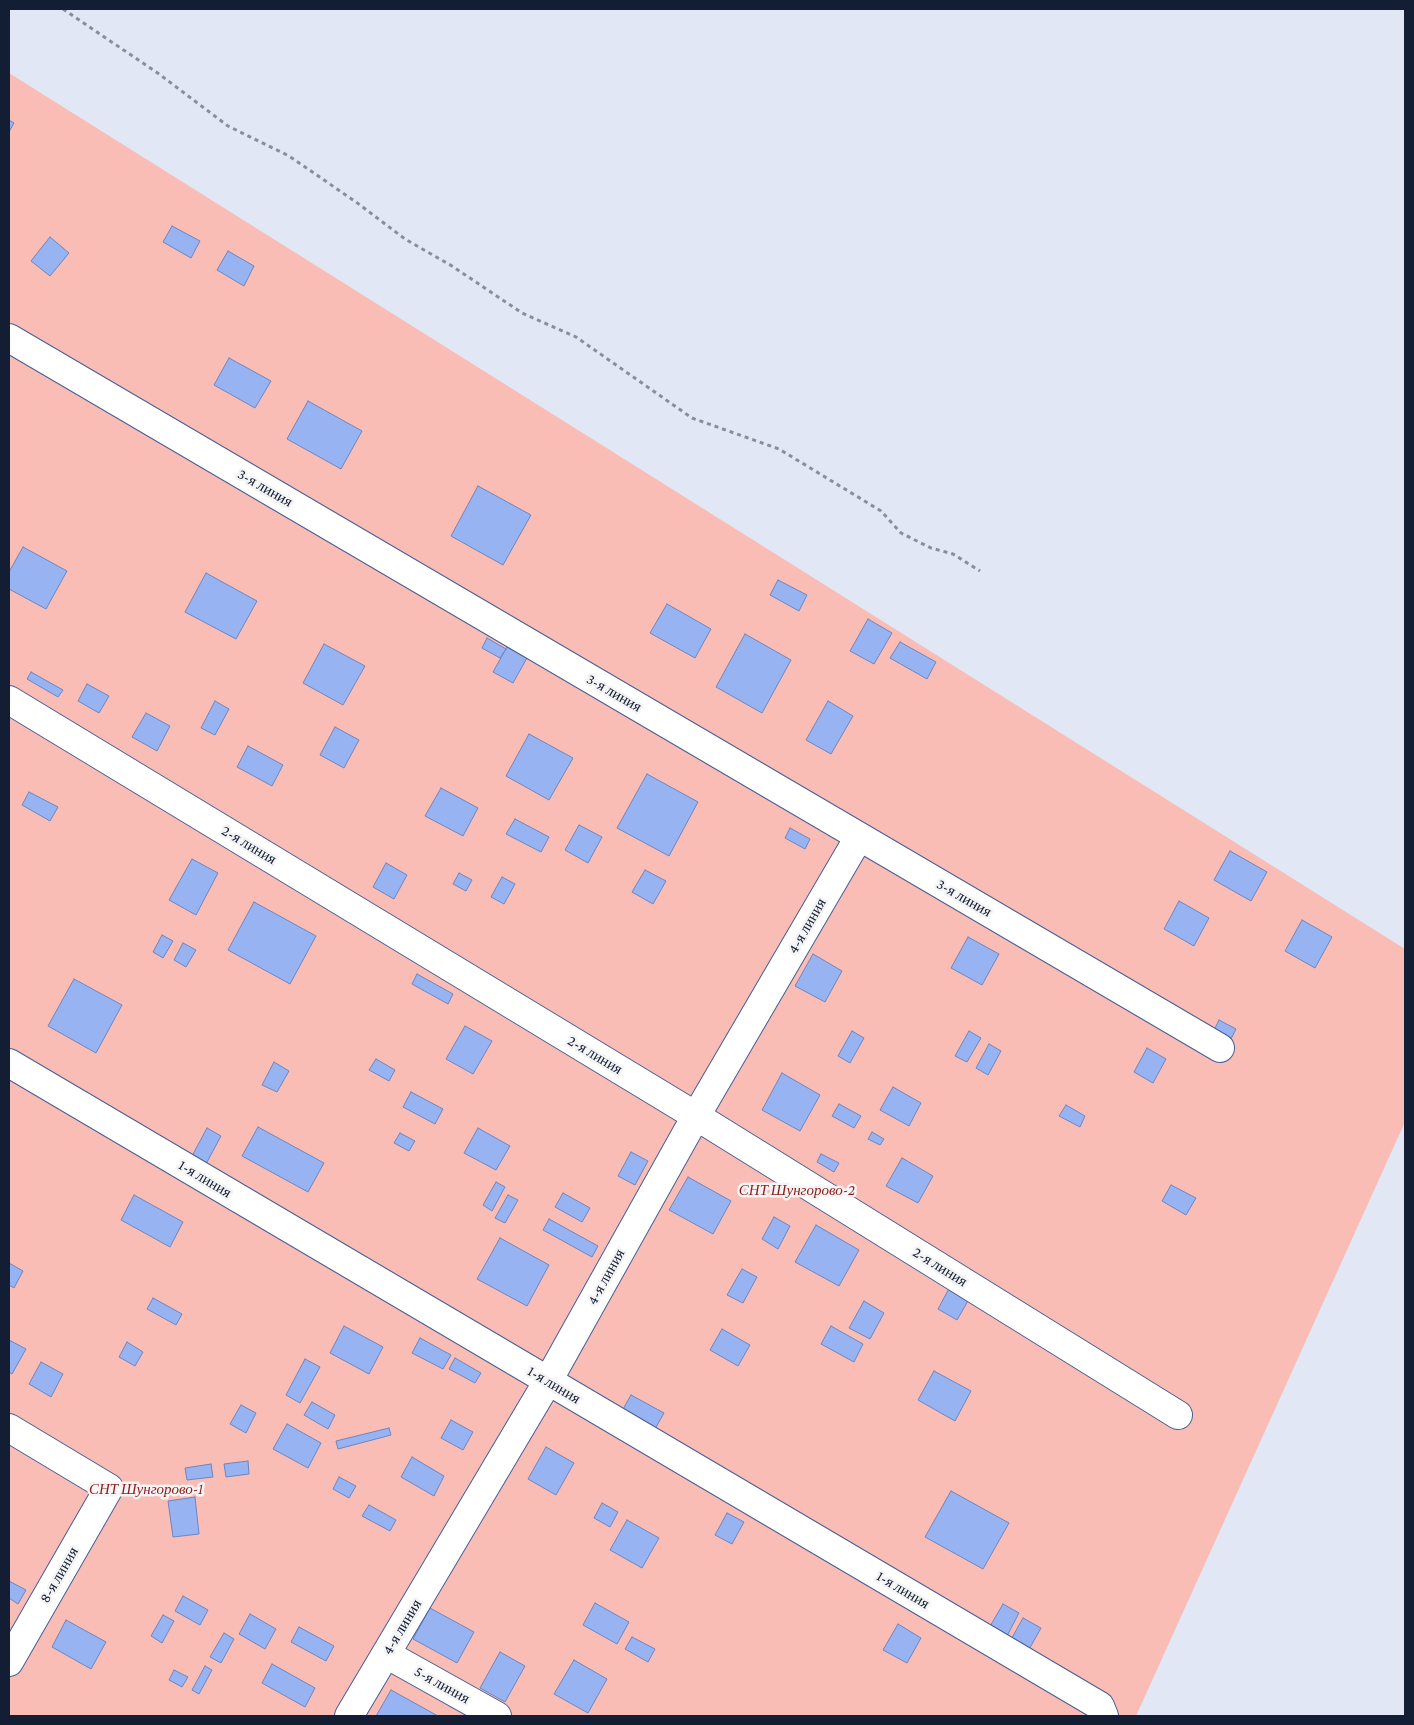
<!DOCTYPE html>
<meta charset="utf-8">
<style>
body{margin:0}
#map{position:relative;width:1414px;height:1725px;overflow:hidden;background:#e1e7f4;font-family:"Crimson Pro",serif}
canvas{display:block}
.frame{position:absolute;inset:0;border:10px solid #131d34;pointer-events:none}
</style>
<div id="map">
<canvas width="1414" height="1725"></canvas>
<div class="frame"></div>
</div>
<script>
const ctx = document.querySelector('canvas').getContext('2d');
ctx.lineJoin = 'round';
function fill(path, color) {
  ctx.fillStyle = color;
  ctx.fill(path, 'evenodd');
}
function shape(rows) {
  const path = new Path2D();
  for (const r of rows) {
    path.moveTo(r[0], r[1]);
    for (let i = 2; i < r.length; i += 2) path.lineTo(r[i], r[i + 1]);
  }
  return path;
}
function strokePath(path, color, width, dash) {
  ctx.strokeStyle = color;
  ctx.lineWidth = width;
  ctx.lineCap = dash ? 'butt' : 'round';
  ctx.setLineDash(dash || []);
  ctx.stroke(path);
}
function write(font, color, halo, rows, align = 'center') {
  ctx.font = font + ' "Crimson Pro",serif';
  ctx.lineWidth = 5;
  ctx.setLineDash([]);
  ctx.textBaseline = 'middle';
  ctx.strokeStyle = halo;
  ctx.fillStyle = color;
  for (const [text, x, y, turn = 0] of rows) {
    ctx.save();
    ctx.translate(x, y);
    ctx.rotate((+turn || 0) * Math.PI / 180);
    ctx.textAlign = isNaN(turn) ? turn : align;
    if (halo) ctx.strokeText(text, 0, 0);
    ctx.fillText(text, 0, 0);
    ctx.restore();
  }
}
const green = shape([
 [9,73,1405,949,1405,1122,1136,1716,9,1716]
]);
const building = shape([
 [9,120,14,123,9,132,9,120],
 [172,226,200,241,191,258,163,242,172,226],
 [50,237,69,253,50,276,31,261,50,237],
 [228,251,254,266,244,286,217,270,228,251],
 [229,358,271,381,255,408,214,385,229,358],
 [308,401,362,431,341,469,287,439,308,401],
 [478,486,531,515,503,565,451,536,478,486],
 [23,547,67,571,46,609,9,589,9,572,23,547],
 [206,573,257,601,236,639,185,612,206,573],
 [778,580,807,595,799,611,770,595,778,580],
 [667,604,711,629,695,658,650,633,667,604],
 [868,619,892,633,874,664,850,651,868,619],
 [745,634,791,660,762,713,716,687,745,634],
 [487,638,506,649,500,658,482,648,487,638],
 [900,642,936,662,927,679,890,658,900,642],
 [324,644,365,666,343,705,303,683,324,644],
 [507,647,527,658,513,683,493,672,507,647],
 [31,672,63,690,58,697,27,679,31,672],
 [87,684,109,696,99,713,78,701,87,684],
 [215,701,229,709,215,735,201,728,215,701],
 [828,701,853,716,831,754,806,740,828,701],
 [146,713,170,726,157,751,132,737,146,713],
 [335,727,359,740,344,768,320,755,335,727],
 [529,734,573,758,549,800,506,776,529,734],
 [248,746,283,765,272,786,237,767,248,746],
 [647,774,698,802,669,856,617,828,647,774],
 [441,788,478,808,463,836,425,816,441,788],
 [29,792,58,807,50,821,22,805,29,792],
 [515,819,549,837,541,852,506,834,515,819],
 [579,825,602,837,588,863,565,850,579,825],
 [790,828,810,839,805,849,785,838,790,828],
 [1230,851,1267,872,1251,901,1214,880,1230,851],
 [192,859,218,873,196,915,169,900,192,859],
 [386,863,407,875,394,899,373,887,386,863],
 [645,870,666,881,653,904,632,892,645,870],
 [459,873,472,880,466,891,453,884,459,873],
 [502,877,515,884,504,904,491,897,502,877],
 [1179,901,1209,918,1194,946,1164,929,1179,901],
 [254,902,316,936,290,984,228,950,254,902],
 [1302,920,1332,937,1315,968,1285,951,1302,920],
 [162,935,173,941,163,958,153,952,162,935],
 [968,937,999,954,982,985,951,968,968,937],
 [183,943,196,950,186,967,174,960,183,943],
 [813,954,842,971,825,1002,795,986,813,954],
 [417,974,453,994,448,1004,412,984,417,974],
 [74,979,122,1005,96,1053,48,1026,74,979],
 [1219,1020,1236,1029,1230,1041,1213,1032,1219,1020],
 [465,1026,492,1041,473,1074,446,1059,465,1026],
 [852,1031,864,1038,850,1063,838,1056,852,1031],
 [969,1031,981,1038,967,1062,955,1056,969,1031],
 [989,1044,1001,1051,988,1075,976,1068,989,1044],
 [1147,1048,1166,1059,1153,1083,1134,1072,1147,1048],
 [376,1059,395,1070,389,1081,369,1070,376,1059],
 [274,1062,289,1071,277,1092,262,1085,274,1062],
 [782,1073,820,1095,800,1131,762,1110,782,1073],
 [893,1087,921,1103,909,1126,880,1110,893,1087],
 [411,1092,443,1109,435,1124,403,1107,411,1092],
 [839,1104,861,1116,854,1128,832,1116,839,1104],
 [1066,1105,1085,1116,1080,1127,1059,1116,1066,1105],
 [258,1127,324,1163,308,1192,242,1156,258,1127],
 [207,1128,221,1136,206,1164,192,1156,207,1128],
 [478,1128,510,1146,496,1170,464,1153,478,1128],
 [872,1132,884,1139,880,1145,868,1139,872,1132],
 [400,1133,415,1141,409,1151,394,1143,400,1133],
 [631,1152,648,1161,635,1185,618,1176,631,1152],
 [821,1154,839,1163,834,1172,817,1162,821,1154],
 [902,1158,933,1176,918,1203,886,1186,902,1158],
 [688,1177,731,1201,713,1234,669,1210,688,1177],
 [496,1182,505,1187,492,1211,483,1205,496,1182],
 [1171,1185,1196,1198,1186,1215,1162,1201,1171,1185],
 [563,1193,590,1208,582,1222,555,1207,563,1193],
 [134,1195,183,1222,170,1247,121,1220,134,1195],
 [508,1195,518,1200,505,1223,495,1218,508,1195],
 [774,1217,790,1226,778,1249,762,1239,774,1217],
 [549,1219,598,1246,592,1257,543,1230,549,1219],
 [816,1225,859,1250,839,1286,795,1262,816,1225],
 [500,1238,549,1265,527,1306,477,1279,500,1238],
 [9,1263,23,1271,14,1288,9,1285,9,1263],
 [742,1269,757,1277,743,1303,727,1295,742,1269],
 [952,1283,972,1294,957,1320,938,1309,952,1283],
 [153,1298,182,1314,176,1325,147,1309,153,1298],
 [864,1301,884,1313,870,1339,849,1328,864,1301],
 [344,1326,383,1347,369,1374,330,1353,344,1326],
 [831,1326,863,1344,854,1362,821,1344,831,1326],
 [722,1329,750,1345,738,1366,710,1350,722,1329],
 [420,1338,451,1355,443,1369,412,1353,420,1338],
 [9,1340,26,1349,12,1374,9,1372,9,1340],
 [127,1342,143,1352,135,1366,119,1357,127,1342],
 [455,1358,481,1373,475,1383,449,1369,455,1358],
 [305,1359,320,1367,300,1403,286,1395,305,1359],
 [41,1362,63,1374,51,1397,29,1384,41,1362],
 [934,1371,971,1391,955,1421,918,1400,934,1371],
 [631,1395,664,1413,655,1429,622,1411,631,1395],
 [312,1402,335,1415,328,1429,304,1415,312,1402],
 [241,1405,256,1413,246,1433,230,1424,241,1405],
 [451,1420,473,1432,463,1450,441,1438,451,1420],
 [287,1424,321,1443,308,1468,273,1449,287,1424],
 [389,1428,391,1435,338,1449,336,1441,389,1428],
 [546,1447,574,1463,556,1495,528,1479,546,1447],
 [412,1457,444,1476,434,1496,401,1477,412,1457],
 [248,1461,249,1474,226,1477,224,1464,248,1461],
 [211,1464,213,1477,187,1480,185,1468,211,1464],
 [339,1477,356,1486,349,1498,333,1489,339,1477],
 [951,1491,1009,1523,983,1569,925,1537,951,1491],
 [195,1497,199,1534,173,1537,168,1501,195,1497],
 [602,1503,618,1512,610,1527,594,1518,602,1503],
 [369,1505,396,1520,390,1531,362,1516,369,1505],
 [727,1513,744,1522,732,1544,715,1535,727,1513],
 [627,1520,659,1538,642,1568,610,1550,627,1520],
 [9,1581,26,1590,18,1604,9,1598,9,1581],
 [183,1596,208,1610,200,1625,175,1611,183,1596],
 [595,1603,629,1622,617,1644,583,1625,595,1603],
 [1003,1604,1019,1613,1006,1638,989,1628,1003,1604],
 [430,1608,474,1632,457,1663,413,1639,430,1608],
 [250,1614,276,1629,265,1649,239,1634,250,1614],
 [163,1615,174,1621,162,1643,151,1636,163,1615],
 [1023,1618,1041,1628,1027,1653,1009,1643,1023,1618],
 [66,1620,106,1642,91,1669,52,1647,66,1620],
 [898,1624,921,1638,907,1663,883,1650,898,1624],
 [299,1627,334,1646,326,1661,291,1642,299,1627],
 [224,1633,234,1639,221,1663,210,1657,224,1633],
 [632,1637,655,1649,648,1662,625,1649,632,1637],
 [500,1652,525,1666,505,1702,480,1688,500,1652],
 [574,1660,607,1679,588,1713,554,1694,574,1660],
 [272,1664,315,1688,305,1707,262,1683,272,1664],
 [205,1666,212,1670,199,1694,192,1690,205,1666],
 [174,1670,188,1677,182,1687,169,1680,174,1670],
 [391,1690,438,1716,376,1716,391,1690]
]);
const path = shape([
 [63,9,159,74,228,126,289,156,356,202,405,239,452,266,522,313,576,337,692,418,779,449,881,511,901,533,931,548,953,554,980,571]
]);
const minor = shape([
 [9,338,1220,1048],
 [9,700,696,1116,1178,1415],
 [9,1063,1100,1706,1104,1716],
 [9,1428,109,1488,9,1662],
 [386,1654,497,1716],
 [349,1716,548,1381,696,1116,859,837]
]);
const streetNames = [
 ["3-я линия",265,488,30],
 ["3-я линия",614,693,30],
 ["2-я линия",249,845,31],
 ["3-я линия",964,898,30],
 ["4-я линия",807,926,-60],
 ["2-я линия",595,1055,31],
 ["1-я линия",205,1179,31],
 ["2-я линия",940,1267,32],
 ["4-я линия",606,1277,-61],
 ["1-я линия",554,1385,31],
 ["8-я линия",59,1575,-60],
 ["1-я линия",903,1590,31],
 ["4-я линия",402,1627,-59],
 ["5-я линия",442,1685,29]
];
const parkNames = [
 ["СНТ Шунгорово-2",797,1190],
 ["СНТ Шунгорово-1",146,1489]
];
fill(green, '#f9bdb6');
fill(building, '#98b3f1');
strokePath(building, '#6d86c1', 1);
strokePath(minor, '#475e96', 30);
strokePath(path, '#878ea0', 3, [4, 4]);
strokePath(minor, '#fff', 28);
write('15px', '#131d34', '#f4f4f4', streetNames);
write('italic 15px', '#8c1b1c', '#f4f4f4', parkNames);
</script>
